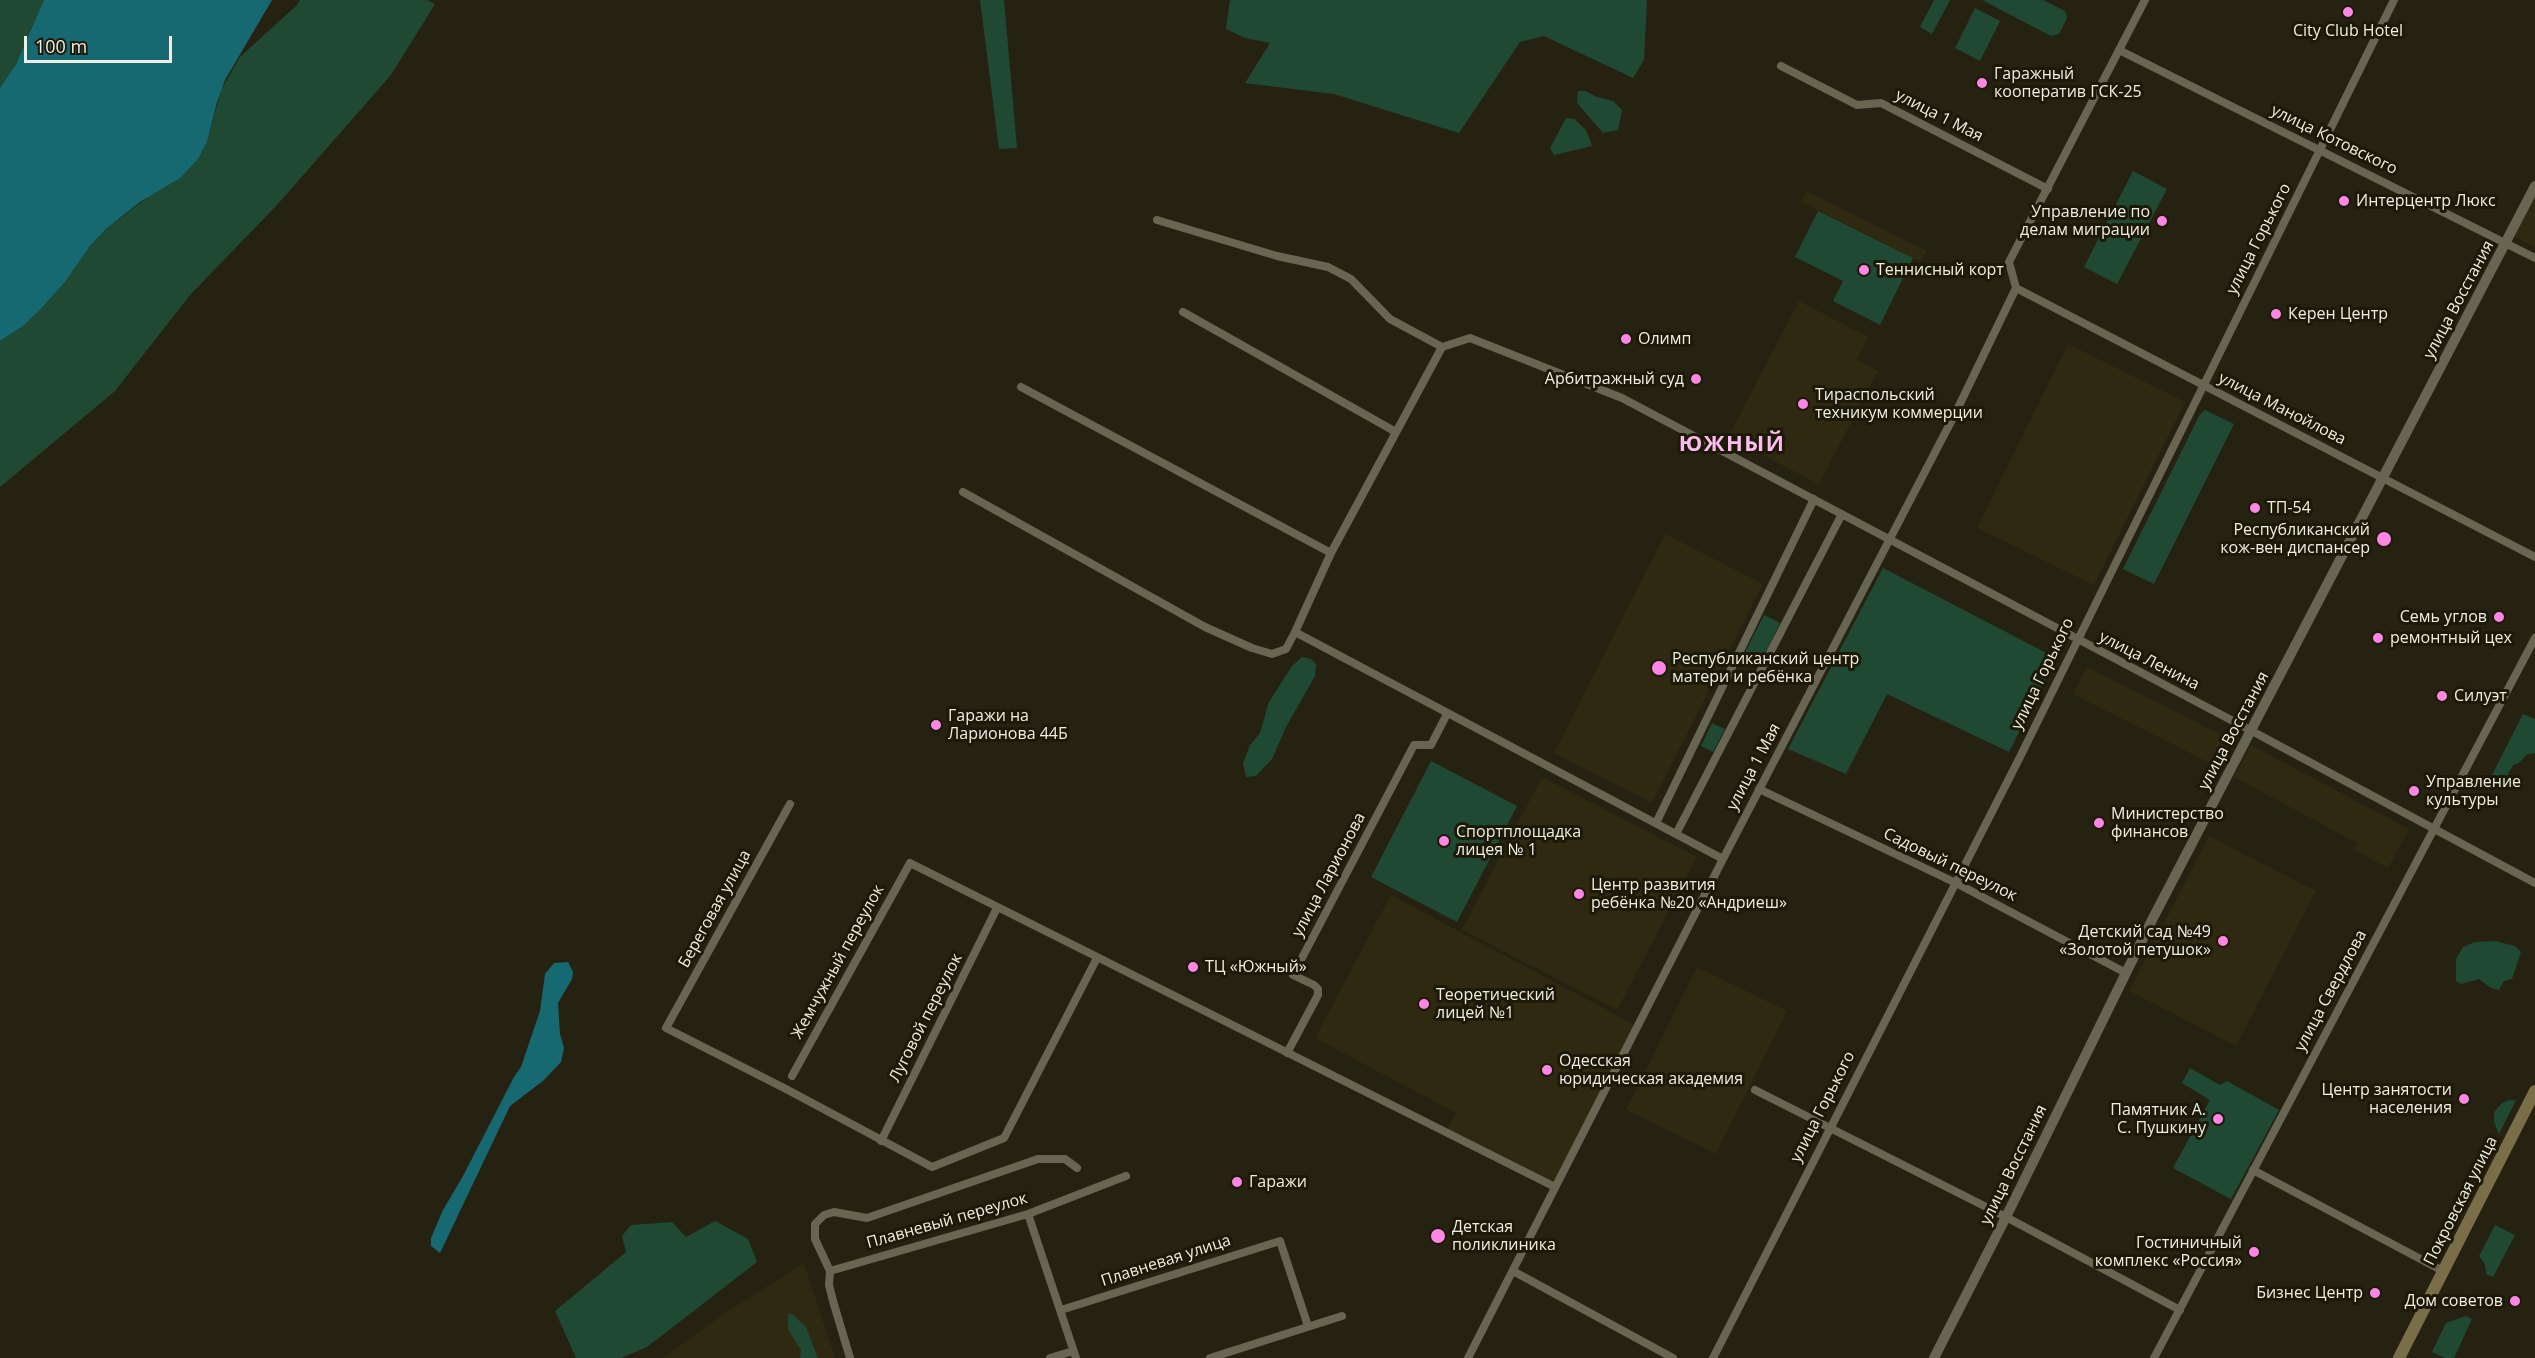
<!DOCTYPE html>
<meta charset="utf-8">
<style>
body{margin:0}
#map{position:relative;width:2535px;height:1358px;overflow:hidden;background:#262212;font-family:"Open Sans",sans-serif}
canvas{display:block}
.scale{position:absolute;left:24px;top:36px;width:148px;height:27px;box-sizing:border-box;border:3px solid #efede2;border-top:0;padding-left:8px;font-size:18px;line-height:21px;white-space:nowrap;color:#efede2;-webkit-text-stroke:4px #1c1909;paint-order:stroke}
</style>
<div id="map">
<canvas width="2535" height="1358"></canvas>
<div class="scale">100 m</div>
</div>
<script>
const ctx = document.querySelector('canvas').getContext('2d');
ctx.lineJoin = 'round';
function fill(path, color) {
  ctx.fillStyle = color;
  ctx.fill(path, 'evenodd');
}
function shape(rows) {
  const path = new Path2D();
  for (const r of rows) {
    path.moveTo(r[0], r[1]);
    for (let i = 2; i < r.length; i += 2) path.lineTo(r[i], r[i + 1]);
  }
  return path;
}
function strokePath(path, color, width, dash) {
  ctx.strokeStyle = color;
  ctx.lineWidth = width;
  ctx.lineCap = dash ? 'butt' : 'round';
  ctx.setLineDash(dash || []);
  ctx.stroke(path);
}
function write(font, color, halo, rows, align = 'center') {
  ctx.font = font + ' "Open Sans",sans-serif';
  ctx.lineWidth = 6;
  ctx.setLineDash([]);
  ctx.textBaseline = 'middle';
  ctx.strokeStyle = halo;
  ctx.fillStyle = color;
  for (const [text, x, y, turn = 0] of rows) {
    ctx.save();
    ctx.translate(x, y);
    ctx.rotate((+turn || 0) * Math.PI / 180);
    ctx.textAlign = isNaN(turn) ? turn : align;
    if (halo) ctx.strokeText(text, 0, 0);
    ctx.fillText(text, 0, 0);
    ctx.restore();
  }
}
const built = shape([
 [1807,191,1927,251,1921,262,1801,202],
 [2535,192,2535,247,2513,236],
 [1799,301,1868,337,1857,360,1878,371,1819,484,1728,437],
 [2068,344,2185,402,2094,585,1977,528],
 [1665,534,1763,584,1652,803,1554,753],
 [2087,667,2232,740,2218,767,2073,694],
 [2251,745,2409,829,2388,868,2354,850,2357,843,2234,777],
 [1542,777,1697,857,1617,1010,1462,930],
 [2209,836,2316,891,2236,1046,2129,991],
 [1391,895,1637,1026,1555,1187,1445,1132,1456,1113,1315,1038],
 [1697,967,1787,1011,1716,1154,1626,1110],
 [804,1263,835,1358,663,1358,722,1315]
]);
const green = shape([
 [0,0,44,0,16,64,0,88],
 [300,0,427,0,435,4,391,75,277,205,190,295,115,391,0,487,0,341,23,326,39,311,65,282,90,246,106,229,198,159,207,142,221,90,240,57,297,5],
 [980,0,1004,0,1017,148,999,149],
 [1230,0,1647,0,1644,60,1633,78,1544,36,1520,42,1459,133,1334,94,1245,83,1270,43,1245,38,1226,29],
 [1934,0,1950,0,1932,34,1920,27],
 [1982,0,2043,0,2065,11,2067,18,2059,34,2051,36],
 [1975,8,2000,21,1980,61,1955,48],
 [1578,91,1585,91,1597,97,1613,101,1622,110,1618,130,1603,133,1577,103],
 [1566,118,1574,119,1586,130,1592,146,1554,155,1550,148],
 [2133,171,2167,189,2117,284,2084,267],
 [1818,211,1913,258,1880,325,1833,301,1843,281,1795,257],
 [2205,410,2234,424,2154,584,2123,569,2199,416],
 [1883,568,2056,658,2009,752,1887,694,1846,774,1788,749],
 [1764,615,1780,623,1762,660,1745,652],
 [1302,657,1311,659,1316,664,1315,676,1286,727,1272,759,1256,776,1246,777,1243,763,1250,745,1260,733,1269,702,1292,666],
 [2523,714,2535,719,2535,753,2526,755,2519,763,2513,765,2508,774,2511,781,2508,788,2490,779],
 [1712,723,1725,729,1713,752,1701,746],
 [1431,761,1517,806,1457,922,1371,877],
 [2495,941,2515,946,2521,952,2512,979,2504,981,2499,990,2491,988,2479,979,2461,984,2456,981,2456,959,2463,947,2475,942],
 [2190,1068,2220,1085,2227,1081,2279,1110,2231,1199,2173,1168,2210,1100,2182,1083],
 [2509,1100,2516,1100,2499,1134,2494,1122,2494,1112,2502,1103],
 [715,1221,748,1239,757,1262,647,1347,621,1358,576,1358,555,1311,626,1252,622,1236,631,1225,672,1222,686,1237],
 [2495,1225,2515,1235,2493,1277,2486,1274,2485,1264,2479,1256],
 [788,1314,792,1314,806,1327,818,1358,800,1358,801,1350,788,1329],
 [2466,1316,2472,1319,2454,1358,2445,1358,2432,1352,2446,1323]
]);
const water = shape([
 [44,0,272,0,225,80,217,102,207,142,198,159,180,178,140,202,106,229,90,246,65,282,39,311,23,326,0,341,0,88,16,64],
 [568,962,573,972,572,979,558,1003,560,1034,564,1048,561,1062,544,1080,510,1106,440,1253,431,1246,431,1238,443,1210,463,1176,514,1077,521,1067,540,1011,545,974,554,963]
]);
const minor = shape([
 [2119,50,2535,258],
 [1781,66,1857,105,1881,103,2048,189],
 [1157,220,1277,256,1328,267,1351,279,1390,319,1442,347,1470,338,1622,398,2250,730,2535,883],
 [2016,288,2535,557],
 [1183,312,1396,432],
 [1021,387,1331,553],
 [963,492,1205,627,1252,648,1272,654,1286,649,1295,632,1331,553,1442,347],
 [1295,632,1723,859],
 [1759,789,1956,883,2126,973],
 [790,804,666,1028,786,1089,932,1167,1004,1138,1097,958],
 [1656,823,1814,499],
 [1676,834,1842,514],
 [1287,1053,1318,995,1318,989,1314,985,1293,975,1414,745,1431,745,1447,714],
 [792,1076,910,863,1555,1187],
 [1755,1090,2006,1217,2180,1310],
 [881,1141,997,908],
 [2253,1170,2443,1271],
 [1028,1214,1076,1358],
 [830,1271,1028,1214,1126,1176],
 [1513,1271,1673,1358],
 [1061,1310,1280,1241,1308,1326],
 [850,1358,833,1301,829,1285,830,1271,815,1239,815,1224,824,1215,834,1212,867,1218,1038,1159,1065,1159,1077,1168],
 [1050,1358,1073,1351],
 [1210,1358,1342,1316],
 [1468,1358,1723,859,1955,414,2016,288,2009,262,2145,0],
 [1713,1358,2020,757,2394,0],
 [2154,1358,2535,638]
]);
const tertiary = shape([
 [1934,1358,2006,1217,2153,918,2535,186]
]);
const secondary = shape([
 [2399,1358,2535,1091]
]);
const markers = [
 [2348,12,6,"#fc86e3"],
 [1982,83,6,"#fc86e3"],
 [2344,201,6,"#fc86e3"],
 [2162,221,6,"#fc86e3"],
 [1864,270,6,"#fc86e3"],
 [2276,314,6,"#fc86e3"],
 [1626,339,6,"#fc86e3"],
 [1696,379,6,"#fc86e3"],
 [1803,404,6,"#fc86e3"],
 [2255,508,6,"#fc86e3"],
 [2384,539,8,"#fc86e3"],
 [2499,617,6,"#fc86e3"],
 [2378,638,6,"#fc86e3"],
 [1659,668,8,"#fc86e3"],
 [2442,696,6,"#fc86e3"],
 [936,725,6,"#fc86e3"],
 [2414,791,6,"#fc86e3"],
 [2099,823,6,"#fc86e3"],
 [1444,841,6,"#fc86e3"],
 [1579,894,6,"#fc86e3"],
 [2223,941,6,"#fc86e3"],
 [1193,967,6,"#fc86e3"],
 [1424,1004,6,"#fc86e3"],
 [1547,1070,6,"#fc86e3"],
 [2464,1099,6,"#fc86e3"],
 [2218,1119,6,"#fc86e3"],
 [1237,1182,6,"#fc86e3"],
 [1438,1236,8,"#fc86e3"],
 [2254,1252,6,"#fc86e3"],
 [2375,1293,6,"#fc86e3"],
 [2515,1301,6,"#fc86e3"]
];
const poiNames = [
 ["City Club Hotel",2348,31,"center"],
 ["Гаражный",1994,74],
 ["кооператив ГСК-25",1994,92],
 ["Интерцентр Люкс",2356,201],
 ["Управление по",2150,212,"right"],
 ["делам миграции",2150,230,"right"],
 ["Теннисный корт",1876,270],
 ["Керен Центр",2288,314],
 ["Олимп",1638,339],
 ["Арбитражный суд",1684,379,"right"],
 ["Тираспольский",1815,395],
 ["техникум коммерции",1815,413],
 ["ТП-54",2267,508],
 ["Республиканский",2370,530,"right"],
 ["кож-вен диспансер",2370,548,"right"],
 ["Семь углов",2487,617,"right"],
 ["ремонтный цех",2390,638],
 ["Республиканский центр",1672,659],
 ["матери и ребёнка",1672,677],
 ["Силуэт",2454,696],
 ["Гаражи на",948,716],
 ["Ларионова 44Б",948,734],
 ["Управление",2426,782],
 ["культуры",2426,800],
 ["Министерство",2111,814],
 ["финансов",2111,832],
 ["Спортплощадка",1456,832],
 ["лицея № 1",1456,850],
 ["Центр развития",1591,885],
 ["ребёнка №20 «Андриеш»",1591,903],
 ["Детский сад №49",2211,932,"right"],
 ["«Золотой петушок»",2211,950,"right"],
 ["ТЦ «Южный»",1205,967],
 ["Теоретический",1436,995],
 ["лицей №1",1436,1013],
 ["Одесская",1559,1061],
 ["юридическая академия",1559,1079],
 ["Центр занятости",2452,1090,"right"],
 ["населения",2452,1108,"right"],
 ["Памятник А.",2206,1110,"right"],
 ["С. Пушкину",2206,1128,"right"],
 ["Гаражи",1249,1182],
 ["Детская",1452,1227],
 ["поликлиника",1452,1245],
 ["Гостиничный",2242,1243,"right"],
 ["комплекс «Россия»",2242,1261,"right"],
 ["Бизнес Центр",2363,1293,"right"],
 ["Дом советов",2503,1301,"right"]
];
const streetNames = [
 ["улица 1 Мая",1939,116,27],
 ["улица Котовского",2334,140,26],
 ["улица Горького",2259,239,-63],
 ["улица Восстания",2459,300,-62],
 ["улица Манойлова",2282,409,27],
 ["улица Ленина",2149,661,27],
 ["улица Горького",2043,674,-64],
 ["улица Восстания",2234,731,-62],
 ["улица 1 Мая",1754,767,-62],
 ["Садовый переулок",1950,865,26],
 ["улица Ларионова",1329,875,-62],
 ["Береговая улица",715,909,-61],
 ["Жемчужный переулок",838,962,-61],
 ["улица Свердлова",2331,991,-62],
 ["Луговой переулок",926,1018,-63],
 ["улица Горького",1823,1107,-63],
 ["улица Восстания",2014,1165,-64],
 ["Покровская улица",2461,1201,-63],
 ["Плавневый переулок",947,1221,-16],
 ["Плавневая улица",1166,1261,-18]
];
const districtNames = [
 ["ЮЖНЫЙ",1732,445]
];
fill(built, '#2f2912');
fill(green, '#204934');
fill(water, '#176971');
strokePath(minor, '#696553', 8);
strokePath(tertiary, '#696553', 10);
strokePath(secondary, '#7a6e49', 12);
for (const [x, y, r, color] of markers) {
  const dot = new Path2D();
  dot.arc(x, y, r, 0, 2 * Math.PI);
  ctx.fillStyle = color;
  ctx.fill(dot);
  strokePath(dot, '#1c1909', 2);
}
write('16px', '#efede2', '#1c1909', poiNames, 'left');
write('16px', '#efede2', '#1c1909', streetNames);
ctx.letterSpacing = '1.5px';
write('bold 22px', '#febbed', '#1c1909', districtNames);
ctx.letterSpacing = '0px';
</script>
